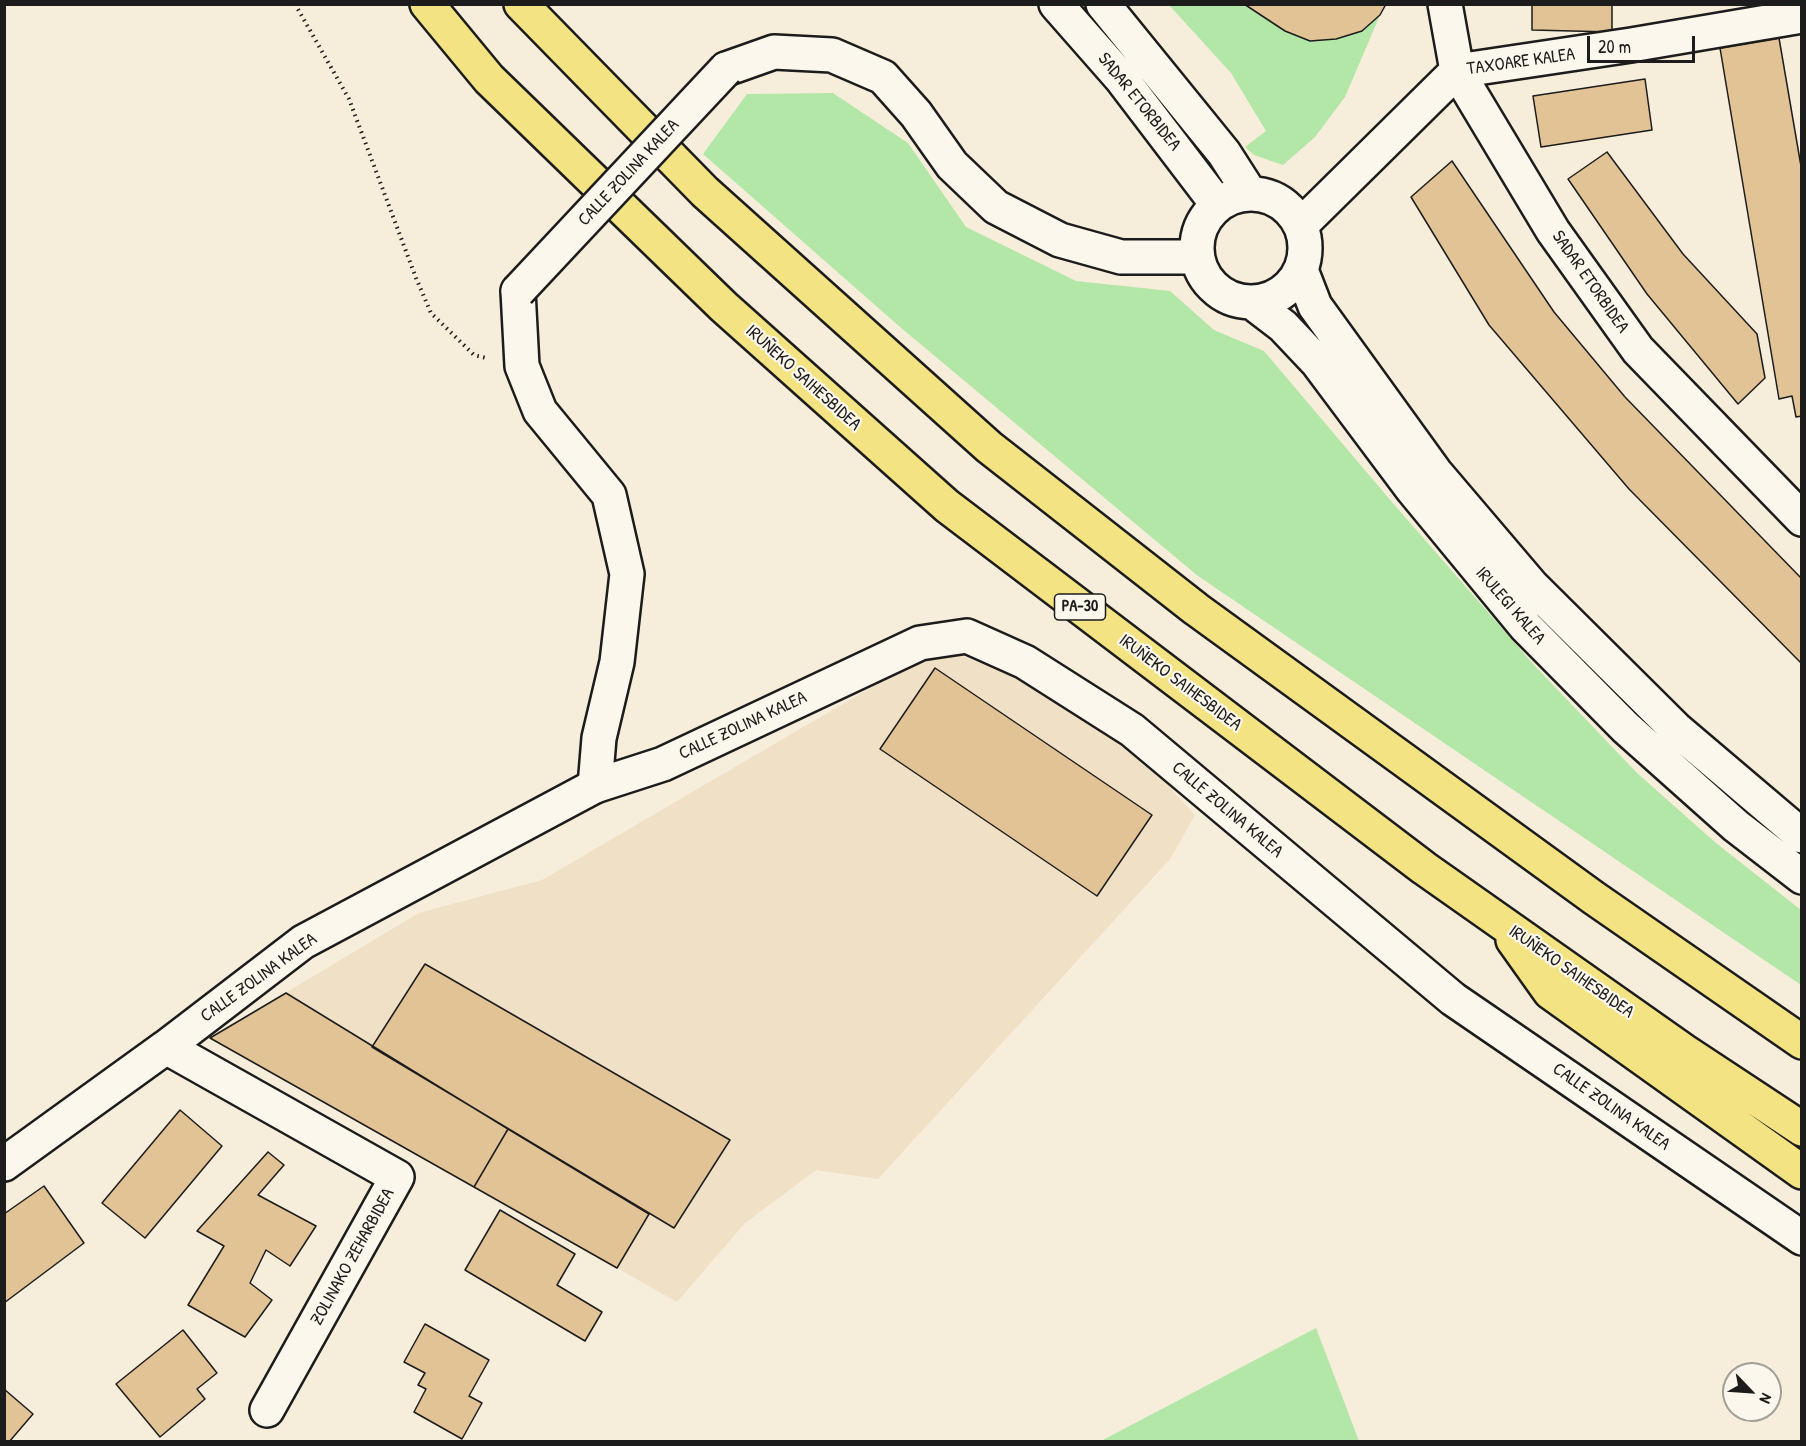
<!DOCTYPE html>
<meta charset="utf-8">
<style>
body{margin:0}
#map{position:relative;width:1806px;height:1446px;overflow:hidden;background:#f6eddb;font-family:"Patrick Hand",sans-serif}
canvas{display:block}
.frame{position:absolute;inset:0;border:6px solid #1c1c1c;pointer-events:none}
.north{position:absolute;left:1722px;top:1362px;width:60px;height:60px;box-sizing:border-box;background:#fbf7ec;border:2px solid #a29f99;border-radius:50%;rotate:115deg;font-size:16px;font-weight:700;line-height:24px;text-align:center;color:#1c1c1c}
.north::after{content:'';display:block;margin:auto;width:21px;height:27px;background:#1c1c1c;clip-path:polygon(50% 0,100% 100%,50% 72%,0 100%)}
.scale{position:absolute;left:1587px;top:36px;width:108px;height:27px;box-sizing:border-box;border:3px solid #1c1c1c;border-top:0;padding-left:8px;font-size:18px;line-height:21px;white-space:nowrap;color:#1c1c1c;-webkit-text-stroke:4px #fbf7ec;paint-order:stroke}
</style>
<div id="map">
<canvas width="1806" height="1446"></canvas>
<div class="frame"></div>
<div class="north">N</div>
<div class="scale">20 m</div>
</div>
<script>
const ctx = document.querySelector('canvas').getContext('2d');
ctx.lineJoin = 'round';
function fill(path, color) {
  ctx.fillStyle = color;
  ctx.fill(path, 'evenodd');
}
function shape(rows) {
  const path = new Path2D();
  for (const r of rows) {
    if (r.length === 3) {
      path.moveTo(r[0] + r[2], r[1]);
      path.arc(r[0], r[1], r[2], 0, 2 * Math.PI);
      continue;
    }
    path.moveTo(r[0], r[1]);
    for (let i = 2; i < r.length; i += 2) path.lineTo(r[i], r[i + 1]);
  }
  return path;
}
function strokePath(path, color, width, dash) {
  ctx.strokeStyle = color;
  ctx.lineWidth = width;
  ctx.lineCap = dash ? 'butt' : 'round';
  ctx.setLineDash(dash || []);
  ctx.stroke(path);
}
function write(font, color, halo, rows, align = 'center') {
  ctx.font = font + ' "Patrick Hand",sans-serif';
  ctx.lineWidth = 4.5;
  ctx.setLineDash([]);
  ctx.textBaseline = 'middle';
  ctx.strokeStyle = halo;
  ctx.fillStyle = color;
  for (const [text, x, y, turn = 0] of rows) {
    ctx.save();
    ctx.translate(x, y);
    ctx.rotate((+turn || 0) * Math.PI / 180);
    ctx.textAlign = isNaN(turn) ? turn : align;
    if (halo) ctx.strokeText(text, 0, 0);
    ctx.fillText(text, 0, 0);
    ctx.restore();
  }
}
const built = shape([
 [958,654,1048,691,1154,770,1195,815,1170,859,878,1179,816,1170,745,1223,677,1302,210,1038,419,913,542,880,923,657]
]);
const green = shape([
 [1169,5,1244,5,1285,31,1310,41,1336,39,1362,31,1380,15,1345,97,1315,137,1283,165,1254,155,1245,147,1266,131,1231,73],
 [833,93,908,143,966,227,1076,281,1170,291,1214,330,1264,351,1391,501,1534,665,1637,773,1716,843,1801,910,1801,985,1198,576,900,327,703,154,747,94],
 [1316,1328,1359,1441,1101,1441]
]);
const building = shape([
 [1244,4,1386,4,1380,15,1362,31,1336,39,1310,41,1285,31,1244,4],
 [1532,4,1612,4,1612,32,1532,30,1532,4],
 [1779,38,1802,172,1802,416,1796,417,1792,396,1779,399,1720,48,1779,38],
 [1645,79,1652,130,1541,147,1533,96,1645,79],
 [1607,152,1683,254,1757,334,1765,378,1738,404,1647,294,1568,179,1607,152],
 [1452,161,1554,312,1625,397,1802,579,1802,664,1629,489,1489,325,1411,197,1452,161],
 [935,668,1152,815,1097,896,880,749,935,668],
 [425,964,730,1140,674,1228,372,1047,425,964],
 [286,993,508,1129,474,1187,210,1038,286,993],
 [180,1110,222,1146,145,1238,102,1203,180,1110],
 [508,1129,649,1214,617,1268,474,1187,508,1129],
 [268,1152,284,1165,258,1195,316,1226,290,1266,266,1250,250,1283,272,1300,245,1337,188,1305,224,1246,197,1231,268,1152],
 [44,1186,84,1243,4,1303,4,1214,44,1186],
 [500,1210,575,1254,557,1285,602,1312,585,1341,465,1270,500,1210],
 [425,1324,489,1360,469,1396,482,1403,462,1439,414,1412,426,1389,418,1385,425,1373,404,1362,425,1324],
 [183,1330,217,1373,197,1389,205,1399,160,1437,116,1384,183,1330],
 [4,1389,33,1414,9,1442,4,1442,4,1389]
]);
const path = shape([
 [295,4,349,99,416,278,431,313,474,355,486,358]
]);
const street = shape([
 [1457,71,1553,231,1638,350,1802,519],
 [166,1047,397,1177,267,1410],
 [4,1164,166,1047,303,942,595,786]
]);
const secondary = shape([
 [1056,4,1121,78,1217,204],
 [1103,4,1224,153,1249,192],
 [1445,4,1457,71],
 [726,69,774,52,832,55,883,77,916,114,952,165,996,207,1060,240,1121,257,1197,257],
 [1251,248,54],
 [1301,225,1457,71,1631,45,1802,16],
 [1301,270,1315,306,1435,472,1532,586,1676,729,1802,836],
 [518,291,522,366,540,411,609,495,627,574,617,662,599,738,595,786,663,764,920,643,967,636,1025,662,1132,730,1453,999,1802,1238],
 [1253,303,1283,326,1318,363,1413,490,1526,627,1625,727,1736,826,1802,877]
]);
const highway = shape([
 [427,4,489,79,724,307,947,506,1424,868,1684,1051,1802,1129],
 [521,4,705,192,989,447,1196,609,1594,898,1802,1042],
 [1513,940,1550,992,1802,1172]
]);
const secondaryBridge = shape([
 [518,291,726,69]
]);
const shields = [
 [1080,607,51]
];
const shieldNames = [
 ["PA-30",1080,607]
];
const streetNames = [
 ["TAXOARE KALEA",1521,62,-8],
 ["SADAR ETORBIDEA",1139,102,51],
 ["CALLE ZOLINA KALEA",629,173,-47],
 ["SADAR ETORBIDEA",1590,282,55],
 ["IRUÑEKO SAIHESBIDEA",803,378,42],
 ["IRULEGI KALEA",1510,606,49],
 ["IRUÑEKO SAIHESBIDEA",1180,683,37],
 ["CALLE ZOLINA KALEA",743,726,-25],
 ["CALLE ZOLINA KALEA",1227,810,40],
 ["IRUÑEKO SAIHESBIDEA",1571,972,35],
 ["CALLE ZOLINA KALEA",259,978,-36],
 ["CALLE ZOLINA KALEA",1611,1107,35],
 ["ZOLINAKO ZEHARBIDEA",353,1257,-61]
];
fill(built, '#f0e0c6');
fill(green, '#b3e7a8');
fill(building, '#e2c395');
strokePath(building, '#1c1c1c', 1.5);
strokePath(street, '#1c1c1c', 38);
strokePath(secondary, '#1c1c1c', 38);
strokePath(highway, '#1c1c1c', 38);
strokePath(path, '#1c1c1c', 4, [1.5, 4.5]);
strokePath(street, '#fbf7ec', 33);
strokePath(secondary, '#fbf7ec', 33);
strokePath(highway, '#f4e382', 33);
strokePath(secondaryBridge, '#1c1c1c', 38, []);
strokePath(secondaryBridge, '#fbf7ec', 33);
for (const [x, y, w] of shields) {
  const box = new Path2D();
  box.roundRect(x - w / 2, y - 13, w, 26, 4.5);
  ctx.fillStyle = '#fbf7ec';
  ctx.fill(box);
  strokePath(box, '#1c1c1c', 1.5);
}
write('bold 16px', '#1c1c1c', null, shieldNames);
write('18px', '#1c1c1c', '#fbf7ec', streetNames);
</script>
